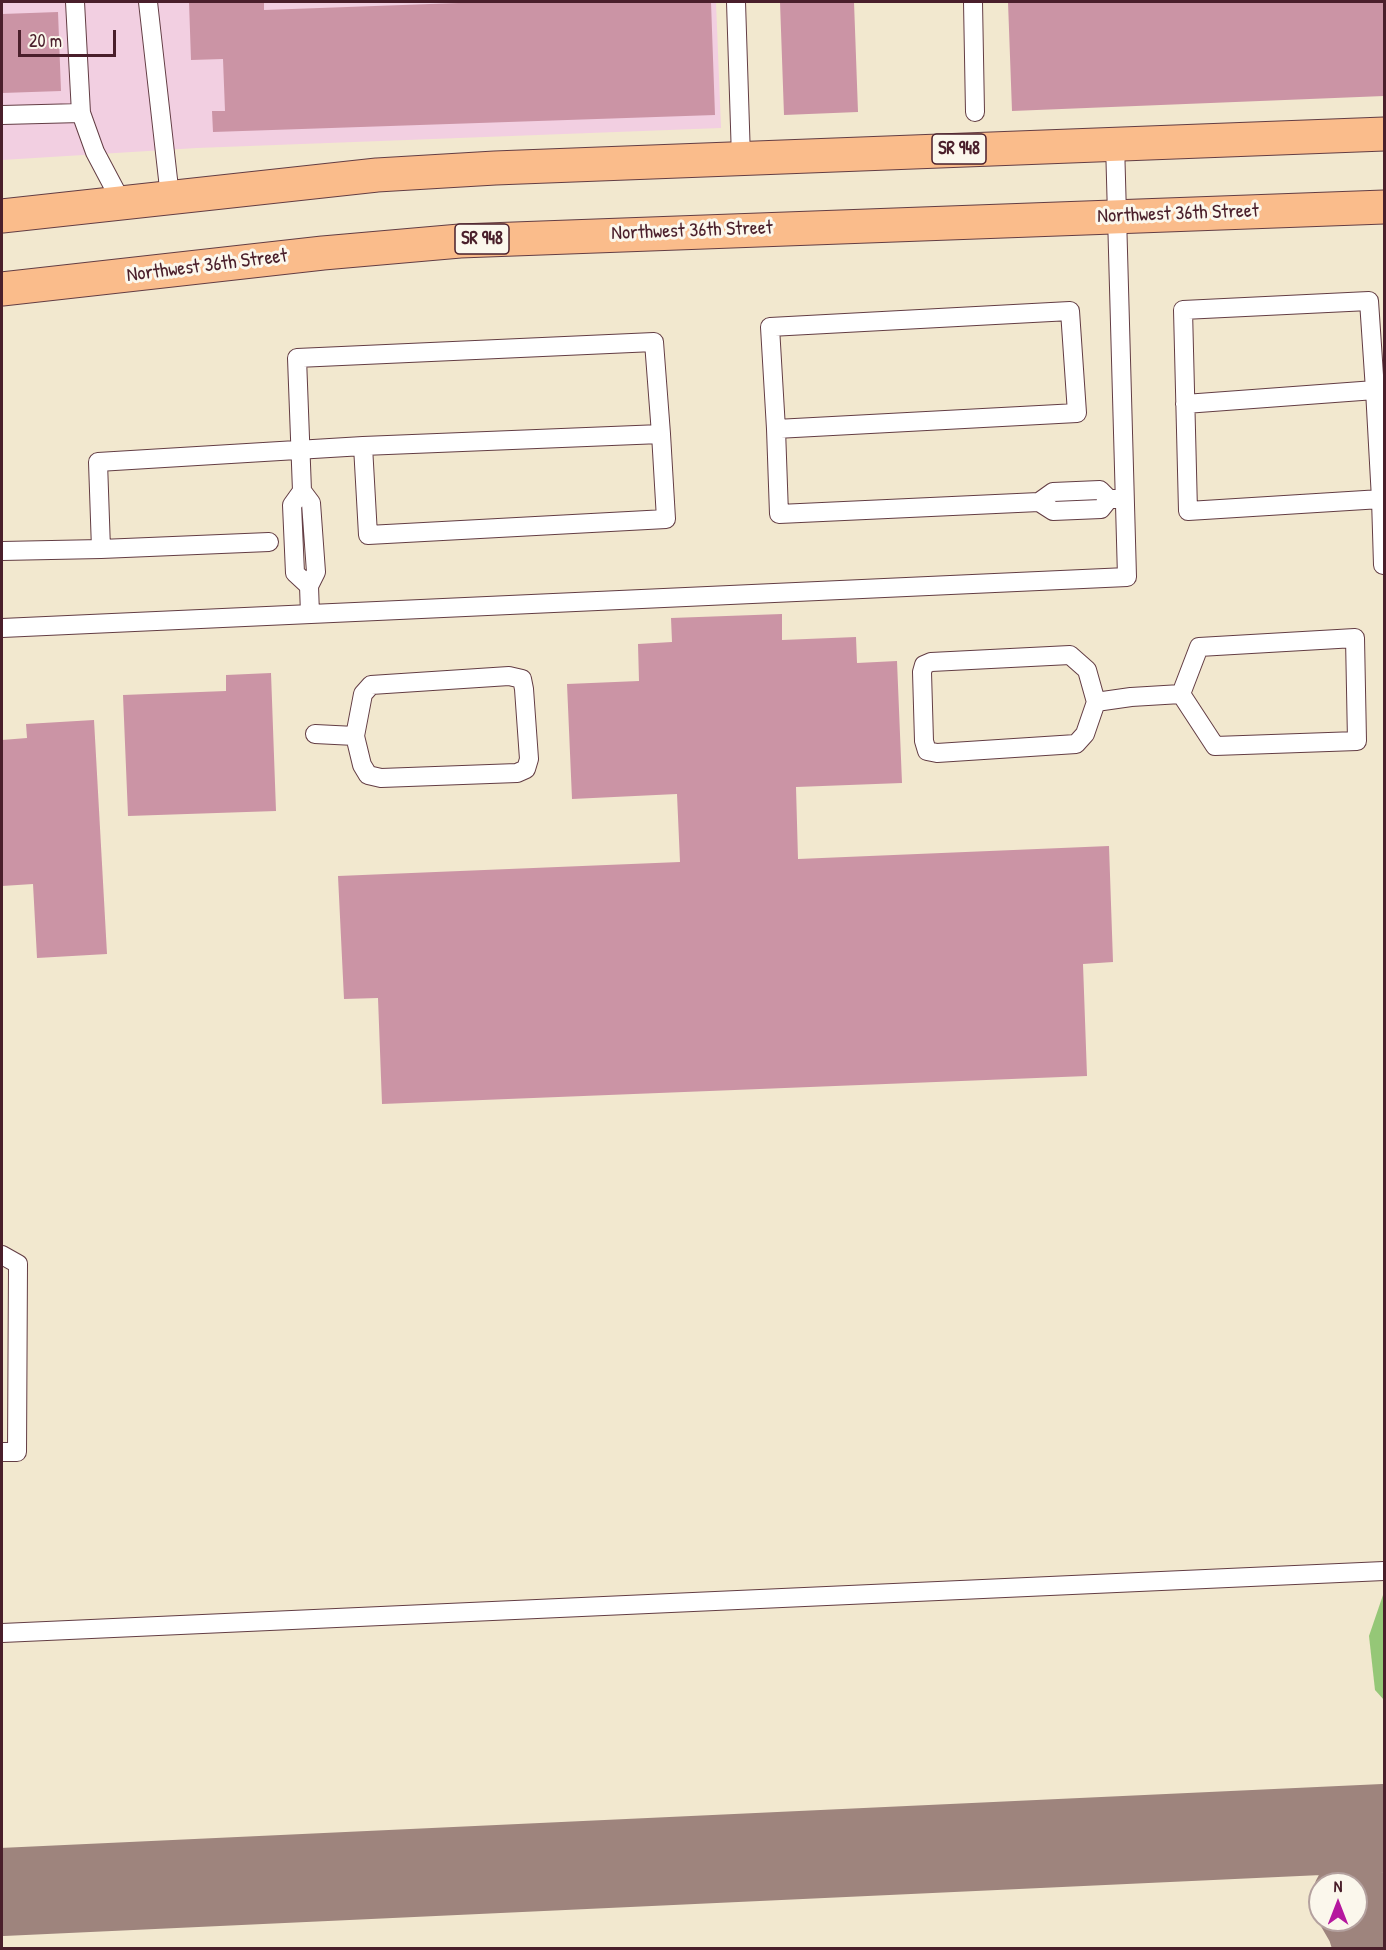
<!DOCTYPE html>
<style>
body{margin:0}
#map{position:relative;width:1386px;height:1950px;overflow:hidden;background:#f2e8cf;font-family:"Patrick Hand",sans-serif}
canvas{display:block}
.frame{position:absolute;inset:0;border:3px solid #4a1f2b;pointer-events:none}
.north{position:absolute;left:1308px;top:1872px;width:60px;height:60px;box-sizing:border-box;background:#fbf7ec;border:2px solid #b4a19f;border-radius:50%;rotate:0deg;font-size:16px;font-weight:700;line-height:24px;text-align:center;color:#4a1f2b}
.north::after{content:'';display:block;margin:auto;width:21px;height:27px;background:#b5179e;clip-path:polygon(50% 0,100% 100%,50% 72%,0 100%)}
.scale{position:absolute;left:18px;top:30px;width:98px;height:27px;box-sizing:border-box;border:3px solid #4a1f2b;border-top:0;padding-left:8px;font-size:18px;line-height:21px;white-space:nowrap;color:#4a1f2b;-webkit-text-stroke:4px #fbf7ec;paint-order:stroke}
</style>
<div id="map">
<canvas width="1386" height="1950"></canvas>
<div class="frame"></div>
<div class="north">N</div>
<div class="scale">20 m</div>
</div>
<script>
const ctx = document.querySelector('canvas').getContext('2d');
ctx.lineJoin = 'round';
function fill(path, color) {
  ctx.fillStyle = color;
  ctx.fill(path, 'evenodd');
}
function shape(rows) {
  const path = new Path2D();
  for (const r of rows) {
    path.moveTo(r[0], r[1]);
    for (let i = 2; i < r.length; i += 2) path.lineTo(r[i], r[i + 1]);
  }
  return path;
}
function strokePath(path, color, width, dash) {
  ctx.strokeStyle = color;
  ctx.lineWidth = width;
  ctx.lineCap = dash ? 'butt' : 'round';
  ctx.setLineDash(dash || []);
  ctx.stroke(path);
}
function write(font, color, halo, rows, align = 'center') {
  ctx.font = font + ' "Patrick Hand",sans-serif';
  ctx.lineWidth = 6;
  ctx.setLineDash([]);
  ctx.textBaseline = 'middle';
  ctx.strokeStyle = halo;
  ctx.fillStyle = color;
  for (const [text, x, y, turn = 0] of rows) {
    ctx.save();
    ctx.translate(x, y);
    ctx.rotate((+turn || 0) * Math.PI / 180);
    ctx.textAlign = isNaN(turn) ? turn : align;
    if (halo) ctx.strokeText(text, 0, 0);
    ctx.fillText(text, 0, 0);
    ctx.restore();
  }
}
const built = shape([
 [2,2,716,2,721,128,197,148,2,160]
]);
const green = shape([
 [1383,1595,1384,1595,1384,1700,1375,1690,1369,1636]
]);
const taxiway = shape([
 [2,1892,1384,1828],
 [1356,1899,1370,1923,1378,1948]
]);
const building = shape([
 [189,2,264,2,264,10,486,2,711,2,715,115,213,132,212,111,225,111,223,59,191,60],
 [780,2,854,2,858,112,784,115],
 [1008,2,1384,2,1384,96,1012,111],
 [58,12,61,91,2,93,2,14],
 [782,614,782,640,856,637,857,663,897,661,902,783,796,787,798,859,1109,846,1113,962,1083,964,1087,1076,382,1104,378,998,344,999,338,876,680,862,677,794,572,799,567,684,639,681,638,644,672,642,671,618],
 [271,673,276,811,128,816,123,695,226,691,226,675],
 [94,720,107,954,37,958,33,884,2,886,2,740,27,738,26,724]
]);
const lane = shape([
 [148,2,170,197],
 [736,2,741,158],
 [973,2,975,112],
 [81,113,95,152,122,203],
 [2,115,81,113,75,2],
 [1185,404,1375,390],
 [776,429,770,327,1070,311,1077,413,776,429,779,514,1039,502,1053,492,1100,490,1109,499,1124,499],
 [302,491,292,505,295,573,309,586],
 [1381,499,1188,511,1183,310,1369,301,1375,390,1381,499,1383,565],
 [1039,502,1053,511,1101,509,1109,499],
 [101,549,269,542],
 [2,551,101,549,98,462,363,446,368,535,666,519,661,434,363,446],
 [310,614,309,586,316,572,311,503,302,491,297,358,654,342,661,434],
 [2,628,1127,577,1115,143],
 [1096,702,1085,734,1076,744,937,753,927,751,924,741,922,672,924,665,931,662,1070,655,1087,670,1096,702,1131,697,1181,694,1199,647,1355,638,1357,741,1215,746,1181,694],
 [315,734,355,736,362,765,368,775,381,778,517,773,526,769,529,759,524,689,522,679,509,676,371,685,363,694,355,736],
 [2,1255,18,1264,17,1452,2,1452],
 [2,1633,1384,1571]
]);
const primary = shape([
 [2,216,377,175,495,168,1384,134],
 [2,289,323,253,460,241,1384,207]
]);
const shields = [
 [959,149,54],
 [482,239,54]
];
const shieldNames = [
 ["SR 948",959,149],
 ["SR 948",482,239]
];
const streetNames = [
 ["Northwest 36th Street",1178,214,-2],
 ["Northwest 36th Street",692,231,-2],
 ["Northwest 36th Street",207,266,-7]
];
fill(built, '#f2cfe1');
fill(green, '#95c777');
strokePath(taxiway, '#9e847d', 88);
fill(building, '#cb94a5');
strokePath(lane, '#633d44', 20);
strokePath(primary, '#633d44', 35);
strokePath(lane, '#fff', 18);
strokePath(primary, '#fabc8b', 33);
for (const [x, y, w] of shields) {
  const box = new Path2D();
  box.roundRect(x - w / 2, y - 15, w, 30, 4.5);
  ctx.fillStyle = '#fbf7ec';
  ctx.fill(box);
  strokePath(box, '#4a1f2b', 1.5);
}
write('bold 18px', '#4a1f2b', null, shieldNames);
write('20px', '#4a1f2b', '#fbf7ec', streetNames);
</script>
